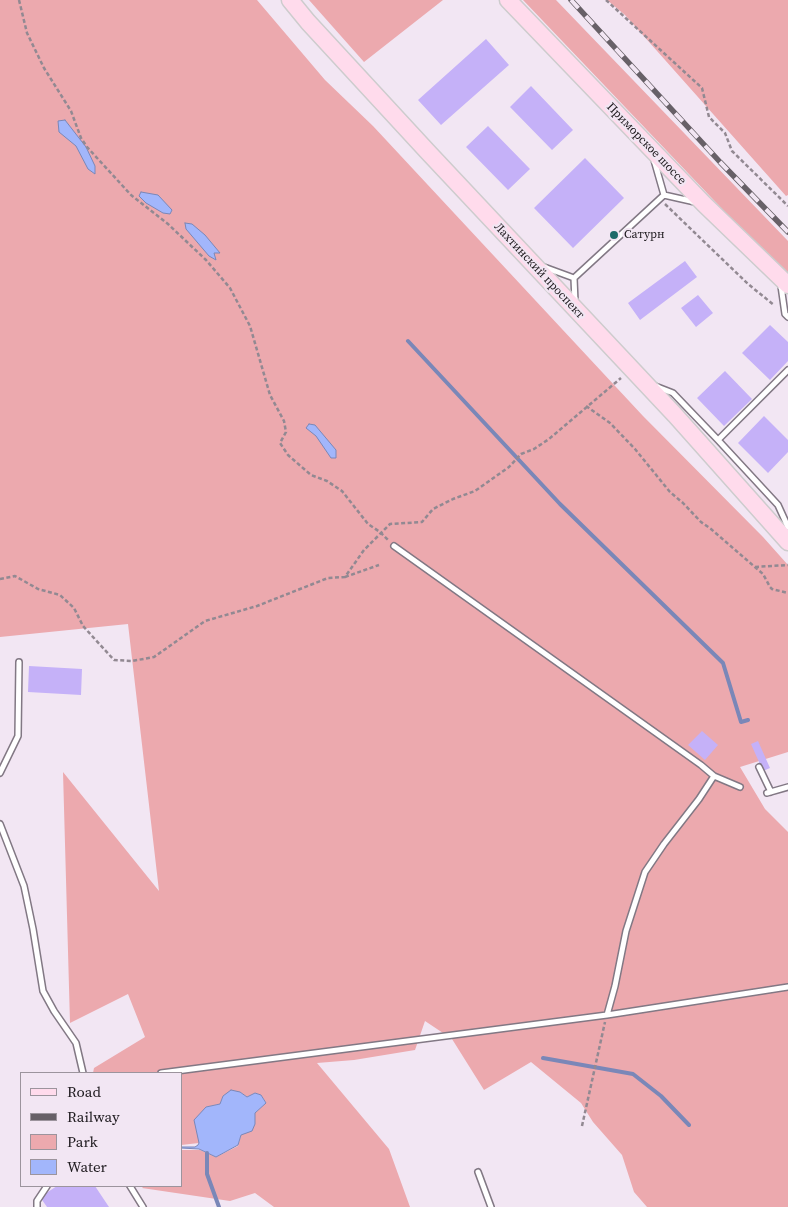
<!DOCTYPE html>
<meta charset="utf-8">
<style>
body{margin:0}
#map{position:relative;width:788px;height:1207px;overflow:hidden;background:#f2e6f3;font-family:"Source Serif 4",serif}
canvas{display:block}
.legend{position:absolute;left:20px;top:1072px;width:162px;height:115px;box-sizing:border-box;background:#f2e6f3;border:1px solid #9c949d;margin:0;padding:6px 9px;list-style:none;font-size:15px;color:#1c181c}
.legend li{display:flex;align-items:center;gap:10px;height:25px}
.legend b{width:25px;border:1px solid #9c949d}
</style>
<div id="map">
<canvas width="788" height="1207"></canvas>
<ul class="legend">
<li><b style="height:6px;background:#ffdbec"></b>Road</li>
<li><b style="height:6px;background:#676067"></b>Railway</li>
<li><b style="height:14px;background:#eca9ae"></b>Park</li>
<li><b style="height:14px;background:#a2b6fb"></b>Water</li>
</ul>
</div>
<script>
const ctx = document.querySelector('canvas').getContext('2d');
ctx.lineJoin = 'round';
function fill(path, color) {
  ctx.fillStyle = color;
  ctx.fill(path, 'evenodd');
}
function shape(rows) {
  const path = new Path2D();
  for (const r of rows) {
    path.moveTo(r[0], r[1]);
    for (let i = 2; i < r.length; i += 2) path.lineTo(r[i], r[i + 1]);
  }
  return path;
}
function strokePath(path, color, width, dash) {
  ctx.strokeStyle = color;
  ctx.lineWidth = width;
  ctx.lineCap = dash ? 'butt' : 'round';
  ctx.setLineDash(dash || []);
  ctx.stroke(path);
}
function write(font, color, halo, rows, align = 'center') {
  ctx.font = font + ' "Source Serif 4",serif';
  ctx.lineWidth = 4.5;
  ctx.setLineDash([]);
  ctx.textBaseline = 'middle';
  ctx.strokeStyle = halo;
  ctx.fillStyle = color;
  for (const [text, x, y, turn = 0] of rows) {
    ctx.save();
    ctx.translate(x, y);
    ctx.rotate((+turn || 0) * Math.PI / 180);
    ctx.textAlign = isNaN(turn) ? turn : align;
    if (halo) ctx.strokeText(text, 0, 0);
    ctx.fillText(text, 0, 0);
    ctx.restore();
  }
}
const green = shape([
 [0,0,257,0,325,80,373,126,643,416,763,537,788,565,788,752,740,767,765,809,788,832,788,1207,647,1207,634,1192,622,1155,593,1122,581,1103,531,1062,484,1090,452,1039,425,1021,415,1050,354,1060,317,1063,389,1149,410,1207,274,1207,255,1193,230,1201,142,1188,144,1186,181,1186,181,1150,200,1150,216,1157,238,1146,241,1135,255,1124,255,1113,266,1103,261,1095,255,1093,247,1097,240,1092,223,1096,220,1104,206,1107,199,1143,181,1145,181,1073,93,1073,94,1068,145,1037,128,994,70,1023,63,772,159,891,128,624,0,637],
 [309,0,443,0,364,62],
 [523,0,556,0,788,241,788,278],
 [607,0,788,0,788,195,786,196,625,15]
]);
const water = shape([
 [65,120,86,147,95,166,95,174,88,169,76,146,59,132,58,121,65,120],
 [141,192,158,195,172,210,170,214,163,213,146,203,139,196,141,192],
 [185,223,192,224,205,235,220,253,214,253,216,260,209,256,186,229,185,223],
 [309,424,315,425,336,450,336,458,331,458,316,436,306,428,309,424],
 [231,1090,240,1092,247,1097,255,1093,261,1095,266,1103,255,1113,255,1124,252,1131,241,1135,238,1145,216,1157,199,1149,181,1148,181,1147,195,1147,198,1145,199,1143,194,1120,206,1107,220,1104,223,1096,231,1090]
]);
const stream = shape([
 [408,341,560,504,723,663,741,722,748,720],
 [543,1058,633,1074,661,1096,689,1125],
 [207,1153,207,1174,219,1207]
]);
const building = shape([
 [486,39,509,65,441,125,418,100],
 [531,86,573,130,552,150,510,107],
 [488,126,530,169,508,190,466,147],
 [585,158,624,198,573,248,534,208],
 [685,261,697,277,640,320,628,303],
 [698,295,713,313,696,327,681,308],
 [770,325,788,342,788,361,770,380,742,353],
 [725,371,752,399,724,426,697,398],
 [764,416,788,440,788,452,768,473,738,443],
 [29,666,82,669,81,695,28,692],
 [702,731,718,745,705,760,688,745],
 [758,741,770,768,763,771,751,744],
 [57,1186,95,1186,109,1207,47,1207,40,1197]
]);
const path = shape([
 [19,0,27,33,44,68,71,111,81,138,87,147,131,195,168,224,206,260,230,288,250,326,270,395,284,421,286,432,280,443,288,455,311,475,327,481,342,491,368,524,380,532,388,540],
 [606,0,702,88,709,117,725,133,732,151,788,206],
 [665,204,748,284,774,305],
 [586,406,610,423,635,449,670,492,683,503,701,522,711,529,763,574,770,587,772,589,788,593],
 [755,567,788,565],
 [345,577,379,565],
 [0,579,15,576,38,589,60,595,74,608,83,626,114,660,132,661,154,657,205,621,257,606,328,578,345,577,364,550,390,524,422,522,433,509,453,499,475,491,509,467,521,454,534,449,549,439,621,378],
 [582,1126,605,1022]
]);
const lane = shape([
 [654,160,664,195],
 [664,195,695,202],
 [544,267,574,278],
 [574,278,664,195],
 [574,278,575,302],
 [781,286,785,314,788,317],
 [655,386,673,393,718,440,778,505,788,527],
 [718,440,788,370],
 [394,546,701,765,714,776],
 [759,767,771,792],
 [0,773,18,736,19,662],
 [767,793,788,787],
 [0,824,24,886,33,929,43,991,54,1011,76,1043,83,1073],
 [607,1015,615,986,626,931,645,872,664,844,699,799,714,776,740,787],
 [161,1073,607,1015,788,987],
 [478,1172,491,1207],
 [130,1186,143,1207],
 [37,1207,37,1201,47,1186]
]);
const primary = shape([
 [290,0,308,22,427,151,675,415,788,542],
 [508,0,704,204,788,285]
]);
const rail = shape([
 [571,0,720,162,788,232]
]);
const markers = [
 [614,235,5,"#1d6a69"]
];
const streetNames = [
 ["Приморское шоссе",646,144,46],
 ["Лахтинский проспект",539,271,47]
];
const poiNames = [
 ["Сатурн",624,235]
];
fill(green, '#eca9ae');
fill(water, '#a2b6fb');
strokePath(water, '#7a87b8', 1);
strokePath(stream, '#7a87b8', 4);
fill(building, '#c5b1f8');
strokePath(lane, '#827884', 8);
strokePath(primary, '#cdcccd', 19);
strokePath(path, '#928992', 2.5, [4, 2.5]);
strokePath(lane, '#fff', 5);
strokePath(primary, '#ffdbec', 16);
strokePath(rail, '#676067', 5.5);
strokePath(rail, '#f2e6f3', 4, [11]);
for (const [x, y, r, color] of markers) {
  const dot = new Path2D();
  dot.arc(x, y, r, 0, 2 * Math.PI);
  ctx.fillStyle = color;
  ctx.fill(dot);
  strokePath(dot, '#f2e6f3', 2);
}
write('12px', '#1c181c', '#f2e6f3', streetNames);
write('12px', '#1c181c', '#f2e6f3', poiNames, 'left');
</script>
